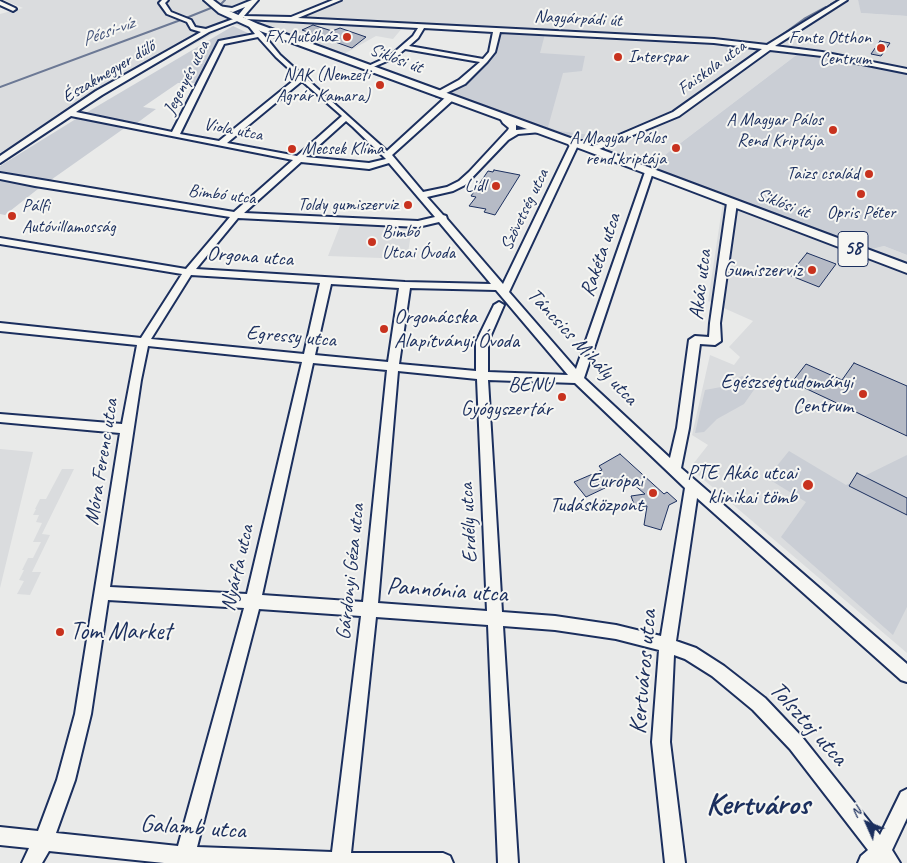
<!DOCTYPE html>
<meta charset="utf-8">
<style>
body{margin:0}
#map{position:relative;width:907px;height:863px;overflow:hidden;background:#e9eae9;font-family:Caveat,sans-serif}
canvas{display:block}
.north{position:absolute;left:842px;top:798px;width:50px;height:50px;-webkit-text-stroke:4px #f6f6f2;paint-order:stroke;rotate:314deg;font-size:14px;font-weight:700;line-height:20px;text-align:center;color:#1b2f5e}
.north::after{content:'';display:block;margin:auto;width:18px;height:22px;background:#1b2f5e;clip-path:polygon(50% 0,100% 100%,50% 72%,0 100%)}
</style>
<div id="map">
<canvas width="907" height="863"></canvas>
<div class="north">N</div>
</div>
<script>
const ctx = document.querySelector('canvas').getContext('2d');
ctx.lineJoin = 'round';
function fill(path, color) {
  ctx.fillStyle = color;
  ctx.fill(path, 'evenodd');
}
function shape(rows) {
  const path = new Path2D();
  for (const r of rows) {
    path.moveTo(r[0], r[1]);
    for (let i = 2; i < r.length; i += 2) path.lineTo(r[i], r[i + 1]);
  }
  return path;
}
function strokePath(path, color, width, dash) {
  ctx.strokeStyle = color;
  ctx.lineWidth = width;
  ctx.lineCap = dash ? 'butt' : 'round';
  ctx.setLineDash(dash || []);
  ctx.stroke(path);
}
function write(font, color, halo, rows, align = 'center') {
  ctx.font = font + ' Caveat,sans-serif';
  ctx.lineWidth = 4;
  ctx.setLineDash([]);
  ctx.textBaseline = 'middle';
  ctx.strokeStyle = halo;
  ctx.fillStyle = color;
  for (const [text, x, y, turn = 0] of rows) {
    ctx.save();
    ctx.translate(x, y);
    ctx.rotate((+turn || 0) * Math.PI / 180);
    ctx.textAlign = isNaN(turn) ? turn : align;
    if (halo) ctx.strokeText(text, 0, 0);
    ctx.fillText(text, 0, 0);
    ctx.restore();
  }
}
const built = shape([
 [4,0,248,0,232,24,248,19,287,20,336,0,858,0,862,13,907,16,907,85,799,53,649,167,446,92,493,52,497,32,404,26,393,39,376,36,337,58,285,39,231,24,68,114,0,163,0,14,23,8],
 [724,195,872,249,884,246,907,255,907,653,690,468,708,445,692,435,710,355,734,365,740,357,729,347,753,321,708,301],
 [341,223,412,227,407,259,328,256],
 [0,449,33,452,0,588],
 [62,469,74,469,42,534,50,535,32,572,41,572,30,595,17,594,24,581,19,580,24,570,22,570,28,558,33,558,41,542,33,542,42,523,36,522,39,515,33,515,36,509,35,509,40,499,46,499]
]);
const green = shape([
 [858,0,907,0,907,16,861,13],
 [233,26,252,35,221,40,197,83,178,83,143,107,156,109,133,126,84,114],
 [500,31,545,34,540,53,585,56,582,71,563,73,548,127,559,131,606,137,606,139,581,140,450,93,468,81,496,52],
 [799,53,907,74,907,255,884,246,872,249,649,167],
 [79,117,126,127,48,182,0,173,0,166],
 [0,177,43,185,5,215,0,214],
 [742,376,758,384,744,404,717,419,704,432,695,433,705,390,721,387],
 [789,451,846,485,907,455,907,607,893,635,781,537,806,502,767,478]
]);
const stream = shape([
 [831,4,838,0],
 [779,37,804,19,826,7],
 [0,87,186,18,221,4,225,0]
]);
const building = shape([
 [313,25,332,31,340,28,366,37,352,48,302,30,313,25],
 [880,41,890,43,881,56,871,54,880,41],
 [494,170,520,175,495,215,484,212,486,209,469,206,476,197,471,196,488,171,493,172,494,170],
 [807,253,836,264,819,287,789,275,807,253],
 [854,363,907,386,907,436,792,382,806,364,842,380,854,363],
 [620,454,664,494,667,492,677,501,669,505,661,530,644,525,647,506,635,507,631,496,645,494,626,478,586,497,574,482,602,470,599,466,620,454],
 [857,473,907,498,907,515,849,486,857,473]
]);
const minor = shape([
 [162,0,168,0,165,3,171,12,191,20,195,27,206,29,236,18,245,7,233,12,216,9,218,6,232,8,252,0,258,0,244,16,291,17,333,0,341,0,298,18,714,39,767,45,840,0,847,0,775,46,822,52,907,69,907,73,822,56,770,50,679,116,592,152,588,150,589,148,673,112,762,49,714,43,500,32,495,52,487,62,465,84,440,96,437,96,437,92,459,80,480,62,405,49,394,58,371,68,366,67,390,56,413,36,418,28,246,19,243,17,240,20,209,32,102,95,76,112,172,132,219,41,255,34,247,24,250,22,263,34,280,55,387,151,447,96,453,96,453,100,392,155,423,192,447,187,459,181,469,172,508,130,509,128,503,123,500,118,501,116,507,116,516,125,516,130,541,128,541,132,518,134,508,140,465,185,453,191,427,197,443,215,446,216,447,219,503,284,571,143,575,141,591,141,591,145,578,145,509,292,576,369,645,172,652,170,653,172,584,378,670,458,677,428,689,340,695,336,709,337,710,323,727,203,729,201,735,201,737,203,720,323,721,341,715,345,700,344,689,428,681,468,907,664,907,682,901,680,697,498,676,641,696,648,724,666,765,698,802,737,880,835,901,792,907,789,907,818,892,850,900,863,858,863,861,856,868,850,790,749,753,710,712,676,685,659,674,655,670,742,685,863,665,863,652,742,659,650,616,639,555,630,503,626,518,863,498,863,488,625,376,617,351,853,443,853,450,856,453,863,164,863,49,851,42,863,22,863,29,848,0,845,0,827,38,831,57,780,75,714,120,433,0,422,0,414,122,424,137,345,0,331,0,323,141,338,182,274,0,244,0,238,186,269,230,217,35,186,0,179,0,173,234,212,293,160,71,116,0,163,0,156,96,91,201,32,191,29,187,22,167,14,159,3,162,0],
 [424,28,493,32,489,52,483,59,409,46,418,38,424,28],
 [258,37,276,57,298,77,219,141,180,134,224,44,258,37],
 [302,81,342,116,297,156,227,143,302,81],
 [346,121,353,127,386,159,369,163,306,157,346,121],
 [301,162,369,169,389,163,435,217,418,221,244,213,301,162],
 [238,218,418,227,439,222,491,284,405,282,196,269,238,218],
 [191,275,320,283,304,354,151,339,191,275],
 [331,284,399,288,388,362,315,355,331,284],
 [410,288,496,290,568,375,488,372,488,342,504,305,499,302,494,305,476,342,476,371,399,364,410,288],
 [148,346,302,362,247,594,110,587,141,380,148,346],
 [313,363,387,370,363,602,262,595,313,363],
 [398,371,477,379,487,611,378,603,398,371],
 [488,380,575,383,685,488,661,636,616,625,555,616,502,612,488,380],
 [108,600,244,608,178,846,56,833,75,780,91,714,108,600],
 [259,609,361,616,332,852,197,847,259,609],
 [0,1,15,8,16,9,13,11,0,5,0,1]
]);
const major = shape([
 [204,0,213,0,225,9,258,24,592,146,907,264,907,273,584,150,252,28,219,13,204,0]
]);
const markers = [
 [347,37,5,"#c8321e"],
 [881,48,5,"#c8321e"],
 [618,57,5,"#c8321e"],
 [380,85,5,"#c8321e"],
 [833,130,5,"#c8321e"],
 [676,148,5,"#c8321e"],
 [292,149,5,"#c8321e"],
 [869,174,5,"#c8321e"],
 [496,186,5,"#c8321e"],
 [861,194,5,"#c8321e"],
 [408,205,5,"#c8321e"],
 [12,216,5,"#c8321e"],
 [372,242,5,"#c8321e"],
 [812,270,5,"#c8321e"],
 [384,329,5,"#c8321e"],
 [863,394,5,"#c8321e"],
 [562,397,5,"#c8321e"],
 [808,485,6,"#c8321e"],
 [653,493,5,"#c8321e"],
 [60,632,5,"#c8321e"]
];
const farStreetnames = [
 ["Nagyárpádi út",578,19,3],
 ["Siklósi út",396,59,21],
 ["Faiskola utca",712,68,-36],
 ["Északmegyer dűlő",109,72,-31],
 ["Jegenyés utca",187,78,-63],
 ["Viola utca",233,130,11],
 ["Bimbó utca",222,195,7],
 ["Siklósi út",783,204,21],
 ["Szövetség utca",525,210,-64]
];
const farPoinames = [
 ["FX Autóház",337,37],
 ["Fonte Otthon",871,38],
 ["Centrum",871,59],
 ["Interspar",628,57,"left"],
 ["NAK (Nemzeti",370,75],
 ["Agrár Kamara)",370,96],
 ["A Magyar Pálos",823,120],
 ["Rend Kriptája",823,141],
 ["A Magyar Pálos",666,138],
 ["rend kriptája",666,159],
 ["Mecsek Klíma",302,149,"left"],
 ["Taizs család",859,174],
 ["Lidl",486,186],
 ["Toldy gumiszerviz",398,205],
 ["Pálfi",22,206,"left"],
 ["Autóvillamosság",22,227,"left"],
 ["Opris Péter",861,213,"center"],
 ["Bimbó",382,232,"left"],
 ["Utcai Óvoda",382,253,"left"]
];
const farWaternames = [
 ["Pécsi-víz",108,32,-20]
];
const shields = [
 [853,249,30]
];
const shieldNames = [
 ["58",853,249]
];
const streetNames = [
 ["Rakéta utca",601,255,-71],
 ["Orgona utca",250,257,4],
 ["Akác utca",701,285,-83],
 ["Egressy utca",291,337,5],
 ["Táncsics Mihály utca",582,347,47],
 ["Móra Ferenc utca",102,462,-81],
 ["Erdély utca",469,523,-93],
 ["Nyárfa utca",238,568,-77],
 ["Gárdonyi Géza utca",351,572,-84]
];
const poiNames = [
 ["Gumiszerviz",802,270],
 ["Orgonácska",394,317,"left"],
 ["Alapítványi Óvoda",394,341,"left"],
 ["Egészségtudományi",853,382],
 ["Centrum",853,406],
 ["BENU",552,385],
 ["Gyógyszertár",552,409],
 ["PTE Akác utcai",797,473],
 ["klinikai tömb",797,497],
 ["Európai",643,481],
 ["Tudásközpont",643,505]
];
const nearStreetnames = [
 ["Pannónia utca",447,591,4],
 ["Kertváros utca",644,672,-85],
 ["Tolsztoj utca",808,724,48],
 ["Galamb utca",193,828,4]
];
const nearPoinames = [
 ["Tom Market",70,632]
];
const nearDistrictnames = [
 ["Kertváros",758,806]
];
fill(built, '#dadcde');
fill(green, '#caced5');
strokePath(stream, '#6c7995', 2);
fill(building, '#b6bbc6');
strokePath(building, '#1b2f5e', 1);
strokePath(minor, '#1b2f5e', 4);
strokePath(major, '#1b2f5e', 4);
fill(minor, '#f6f6f2');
fill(major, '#f6f6f2');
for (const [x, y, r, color] of markers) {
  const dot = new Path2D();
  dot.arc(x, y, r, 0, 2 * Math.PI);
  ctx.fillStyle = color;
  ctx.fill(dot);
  strokePath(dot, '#f6f6f2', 2);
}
write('18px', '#1b2f5e', '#f6f6f2', farStreetnames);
write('18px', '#1b2f5e', '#f6f6f2', farPoinames, 'right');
write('italic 19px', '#44547a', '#f6f6f2', farWaternames);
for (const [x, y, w] of shields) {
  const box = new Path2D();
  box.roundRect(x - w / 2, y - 17.5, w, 35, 4);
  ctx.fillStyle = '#f6f6f2';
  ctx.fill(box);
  strokePath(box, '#1b2f5e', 1);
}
write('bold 20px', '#1b2f5e', null, shieldNames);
write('21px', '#1b2f5e', '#f6f6f2', streetNames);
write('21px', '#1b2f5e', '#f6f6f2', poiNames, 'right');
write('25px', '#1b2f5e', '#f6f6f2', nearStreetnames);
write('25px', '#1b2f5e', '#f6f6f2', nearPoinames, 'left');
write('bold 31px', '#1b2f5e', '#f6f6f2', nearDistrictnames);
</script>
